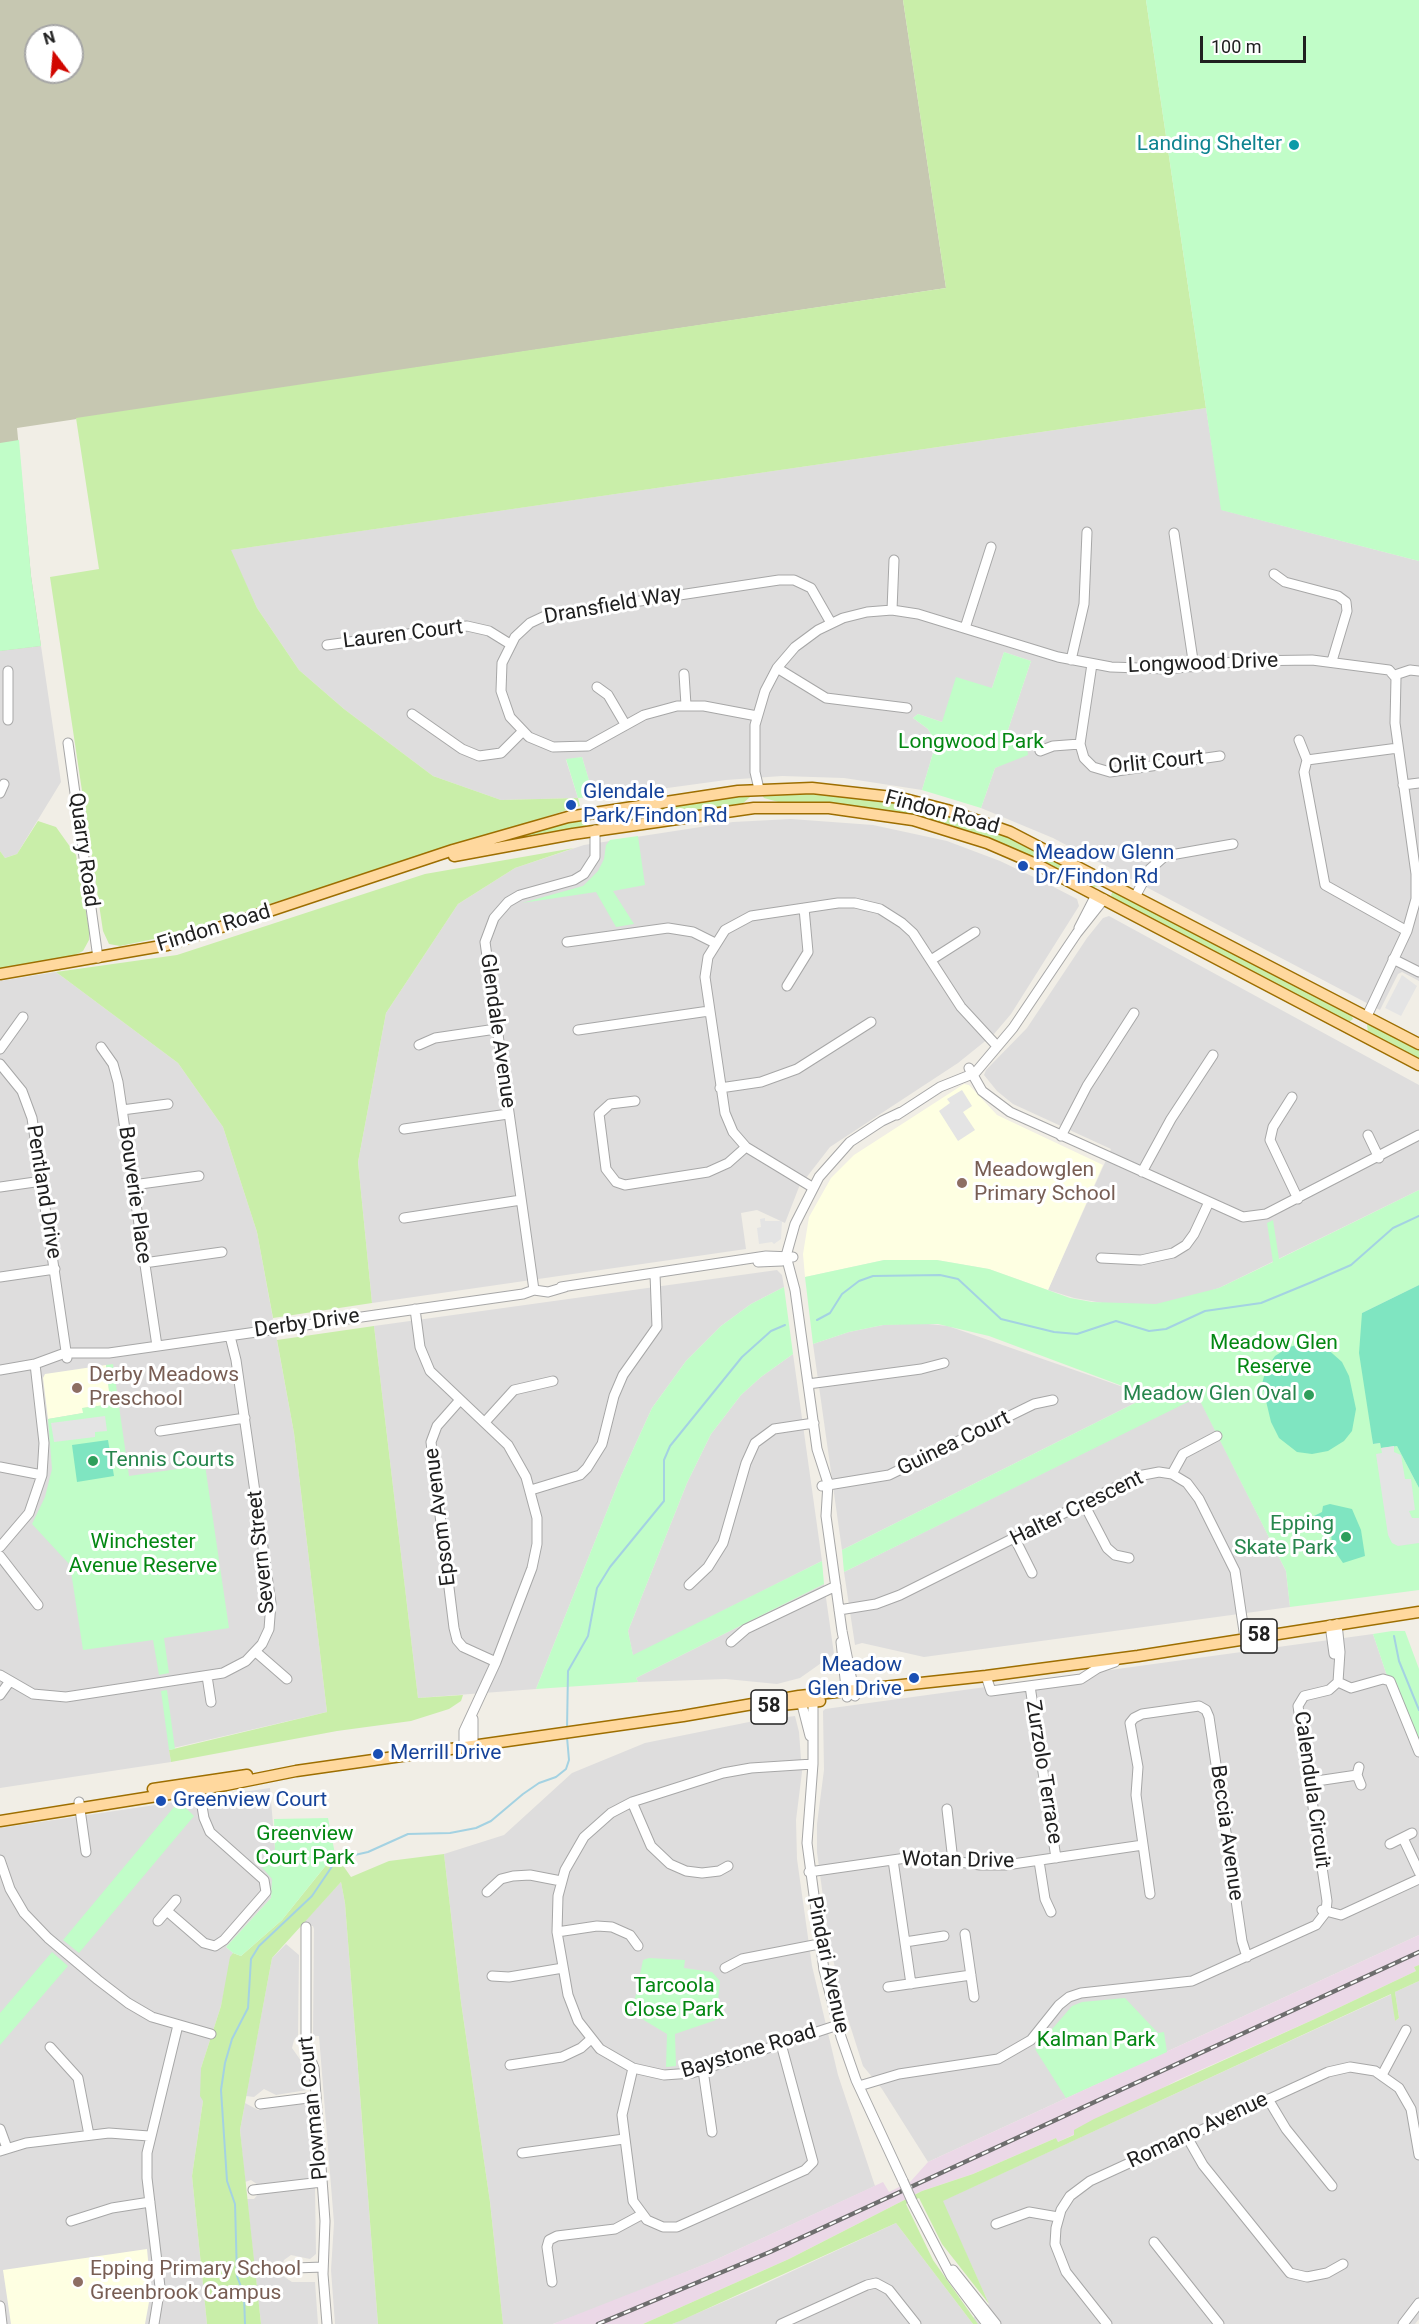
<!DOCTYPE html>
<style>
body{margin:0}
#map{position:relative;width:1419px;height:2324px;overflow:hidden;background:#f1eee6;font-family:Roboto,sans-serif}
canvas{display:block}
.north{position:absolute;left:24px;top:24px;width:60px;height:60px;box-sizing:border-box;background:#fff;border:2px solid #a6a6a6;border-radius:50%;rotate:344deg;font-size:16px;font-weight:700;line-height:24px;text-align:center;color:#202020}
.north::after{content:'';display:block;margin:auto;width:21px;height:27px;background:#d10700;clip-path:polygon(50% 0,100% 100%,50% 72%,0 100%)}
.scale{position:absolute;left:1200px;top:36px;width:106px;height:27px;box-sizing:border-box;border:3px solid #202020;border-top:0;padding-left:8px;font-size:18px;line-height:21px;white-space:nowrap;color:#202020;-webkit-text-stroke:4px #fff;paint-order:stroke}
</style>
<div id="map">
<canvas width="1419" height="2324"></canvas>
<div class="north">N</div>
<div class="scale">100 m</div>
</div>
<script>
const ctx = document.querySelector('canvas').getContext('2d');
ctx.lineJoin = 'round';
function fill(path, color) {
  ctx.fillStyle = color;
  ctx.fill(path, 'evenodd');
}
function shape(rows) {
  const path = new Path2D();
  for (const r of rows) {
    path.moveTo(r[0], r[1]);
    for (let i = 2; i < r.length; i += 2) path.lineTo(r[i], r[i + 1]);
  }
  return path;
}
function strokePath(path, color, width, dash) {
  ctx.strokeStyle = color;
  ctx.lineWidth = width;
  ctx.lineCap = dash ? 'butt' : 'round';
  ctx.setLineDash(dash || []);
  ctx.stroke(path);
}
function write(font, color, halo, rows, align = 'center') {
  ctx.font = font + ' Roboto,sans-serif';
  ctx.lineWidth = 6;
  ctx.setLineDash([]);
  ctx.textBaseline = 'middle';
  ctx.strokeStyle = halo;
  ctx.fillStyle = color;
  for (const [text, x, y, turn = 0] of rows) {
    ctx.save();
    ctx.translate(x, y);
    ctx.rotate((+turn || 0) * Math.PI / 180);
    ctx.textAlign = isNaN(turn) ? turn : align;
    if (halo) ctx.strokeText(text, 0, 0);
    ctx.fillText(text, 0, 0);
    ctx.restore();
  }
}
const residential = shape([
 [1206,408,1222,510,1419,561,1419,981,1402,972,1398,974,1380,1010,1053,838,981,808,995,768,1027,752,1027,747,1005,739,1031,661,1004,652,992,688,942,722,918,714,913,718,928,729,936,743,922,790,844,778,782,776,726,780,594,798,582,757,566,760,578,798,501,800,433,776,344,709,299,670,257,608,230,550],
 [41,646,61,782,17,854,5,858,0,851,0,651],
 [791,819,873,825,947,841,1000,861,1042,881,1077,899,1079,906,1011,1014,994,1034,958,1063,830,1147,799,1187,785,1223,757,1210,741,1213,746,1249,372,1303,358,1162,386,1013,458,904,515,868,584,845,733,822],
 [1109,916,1419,1085,1419,1190,1219,1288,1198,1295,1159,1304,1114,1305,1074,1298,1048,1290,1111,1149,1013,1104,997,1091,984,1075,986,1070,1027,1028,1087,938,1103,918],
 [56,972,178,1063,223,1127,257,1232,294,1433,327,1712,169,1749,171,1762,0,1788,0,981],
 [777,1270,782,1275,784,1287,751,1304,721,1326,686,1361,652,1408,621,1476,536,1689,418,1698,374,1326],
 [919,1323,948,1326,1149,1396,842,1550,813,1344,849,1332,883,1325],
 [793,1354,822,1561,633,1656,628,1631,687,1483,711,1434,741,1395,761,1377],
 [1198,1396,1286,1571,1290,1607,924,1657,862,1643,855,1645,844,1572],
 [824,1584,834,1654,800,1678,777,1684,726,1679,638,1682,636,1678],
 [1373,1634,1387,1676,1397,1684,1419,1743,1419,1935,928,2162,882,2089,863,2066,841,1997,828,1934,817,1852,817,1824,824,1770,823,1711,825,1709],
 [795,1716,799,1732,802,1772,796,1820,797,1859,812,1966,838,2075,875,2186,713,2261,597,2308,553,2324,503,2324,490,2202,461,2002,444,1854,504,1835,572,1773,645,1743,749,1722],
 [270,1788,275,1849,271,1898,226,1947,233,1953,221,2006,201,2068,203,2101,192,2176,207,2324,0,2324,0,1828],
 [341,1882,345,1903,378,2324,335,2324,331,2270,334,2223,319,2036,313,2036,314,1929,313,1926,301,1925],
 [286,1944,299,1955,298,2035,294,2040,292,2048,306,2068,307,2090,276,2095,264,2089,254,2097,246,2096,272,1958],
 [1419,1981,1419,2319,1415,2324,978,2324,973,2318,989,2304,942,2201,1392,1994,1395,2021,1399,2018,1395,1992],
 [308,2102,315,2179,258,2185,251,2180,245,2182,240,2130,245,2103,258,2110,270,2105],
 [315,2187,316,2254,310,2259,291,2255,284,2260,281,2270,283,2276,292,2282,315,2282,318,2324,261,2324,247,2199,254,2199,260,2192],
 [896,2223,973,2324,672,2324,758,2287]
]);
const industrial = shape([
 [1419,1935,1419,1965,1414,1967,1416,1971,1317,2018,1178,2080,1075,2134,1058,2142,1056,2138,973,2174,922,2191,789,2259,643,2324,553,2324,713,2261,883,2182,889,2192,911,2181,928,2162]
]);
const education = shape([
 [964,1084,969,1085,997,1115,1103,1165,1048,1290,989,1269,937,1260,884,1260,805,1277,803,1254,809,1217,831,1178,854,1155],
 [106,1365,110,1399,105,1405,83,1408,83,1413,48,1419,43,1378,45,1374],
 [147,2249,151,2291,145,2324,11,2324,3,2270]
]);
const construction = shape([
 [0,0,903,0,946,288,17,428,31,576,41,646,0,651],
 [36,36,72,36,72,72,36,72]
]);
const grass = shape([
 [903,0,1146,0,1206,408,231,550,257,608,299,670,344,709,433,776,501,800,578,798,580,806,168,936,120,946,109,944,103,931,50,577,99,569,76,418,946,288],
 [766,791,871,795,994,827,1098,883,1099,886,1089,888,968,834,782,803,764,798,762,795],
 [711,796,750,797,741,805,604,826,599,821,600,816],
 [585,818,587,822,585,828,463,849],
 [38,821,56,827,76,855,89,929,89,940,83,951,71,957,0,969,0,851,5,858,17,854],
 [574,848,515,868,458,904,386,1013,358,1162,372,1303,273,1318,257,1232,223,1127,178,1063,56,972,177,955,425,874],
 [1113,891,1351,1015,1353,1019,1349,1022,1338,1020,1115,901,1111,895],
 [1367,1025,1373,1025,1419,1046,1419,1062,1368,1032],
 [374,1326,418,1698,463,1695,461,1701,449,1709,411,1721,337,1731,171,1762,169,1750,327,1712,294,1433,277,1340],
 [335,1854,351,1877,389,1861,444,1854,461,2002,490,2202,503,2324,378,2324,345,1903,341,1882,272,1958,240,2130,261,2324,207,2324,192,2176,203,2101,200,2096,201,2068,221,2006,230,1957,233,1953,241,1956,282,1920],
 [1419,1965,1419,1981,1395,1992,1399,2018,1395,2021,1391,1994,943,2201,989,2304,942,2244,919,2198,906,2204,933,2260,978,2324,973,2324,896,2223,680,2321,672,2324,643,2324,789,2259,922,2191,973,2174,1056,2138,1058,2142,1074,2135,1074,2130,1094,2119,1317,2018,1416,1971,1414,1967]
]);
const park = shape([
 [1146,0,1419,0,1419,561,1221,510],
 [19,440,31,576,41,646,0,651,0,443],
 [1004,652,1031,661,1005,739,1027,747,1028,755,995,768,981,808,922,790,936,743,928,729,913,718,918,714,942,722,956,677,992,688],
 [582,757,594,797,578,798,566,759],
 [638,836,645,885,613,891,634,924,616,927,596,892,522,903,583,886,598,871,604,859,606,845,610,840],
 [1419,1190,1419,1285,1362,1313,1373,1444,1380,1443,1381,1447,1397,1446,1419,1488,1419,1590,1290,1607,1286,1571,1198,1397,844,1572,842,1550,1149,1396,989,1336,938,1324,883,1325,849,1332,813,1344,805,1277,884,1260,937,1260,989,1269,1070,1298,1092,1302,1156,1304,1219,1288,1273,1262,1267,1223,1273,1220,1279,1259],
 [784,1287,793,1354,761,1377,741,1395,711,1434,687,1483,628,1631,633,1655,822,1561,824,1584,636,1678,638,1682,536,1689,621,1476,652,1408,686,1361,721,1326,751,1304],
 [113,1364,129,1476,205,1465,229,1628,164,1638,169,1673,159,1675,153,1640,83,1650,70,1565,32,1524,45,1497,52,1469,48,1419,83,1413,82,1408,105,1405,110,1399,106,1365],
 [1392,1631,1405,1631,1419,1669,1419,1743,1397,1684,1387,1676,1373,1634],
 [167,1690,175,1749,169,1750,161,1691],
 [179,1801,194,1816,79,1953,63,1940],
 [328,1818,335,1854,282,1920,241,1956,233,1953,226,1947,271,1898,272,1879,261,1866,275,1849,274,1819],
 [52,1952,68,1966,0,2045,0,2013],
 [649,1958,685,1960,684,1968,712,1972,720,1981,716,2020,675,2034,676,2066,666,2067,667,2034,632,2013,643,1960],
 [1125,1998,1158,2033,1164,2032,1167,2052,1066,2098,1035,2049,1072,2006,1082,2002]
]);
const pitch = shape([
 [1419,1285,1419,1488,1397,1446,1381,1448,1380,1443,1373,1444,1359,1353,1362,1313],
 [1305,1343,1324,1346,1342,1362,1349,1376,1356,1409,1352,1431,1344,1441,1328,1451,1312,1454,1297,1452,1279,1438,1271,1422,1262,1384,1266,1369,1275,1356,1289,1347],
 [108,1440,114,1476,77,1482,72,1445],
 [1330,1504,1352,1509,1361,1530,1365,1556,1343,1563,1332,1547,1331,1531,1315,1531,1312,1517,1322,1512,1323,1506]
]);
const parking = shape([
 [1402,975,1417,986,1401,1016,1385,1008],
 [962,1090,972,1106,963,1112,975,1130,958,1141,939,1111,950,1103,947,1099],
 [765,1218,765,1221,782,1221,781,1239,774,1244,772,1242,759,1244,757,1228,761,1227,760,1219],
 [105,1416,107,1431,95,1432,95,1437,54,1442,51,1423],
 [1394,1446,1394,1452,1401,1455,1405,1479,1411,1479,1415,1510,1409,1511,1412,1518,1419,1518,1419,1543,1398,1546,1392,1543,1388,1535,1376,1454,1382,1453,1381,1448]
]);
const stream = shape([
 [817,1320,830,1313,842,1294,859,1281,873,1276,940,1275,958,1279,1001,1319,1054,1332,1077,1334,1116,1321,1149,1331,1166,1329,1205,1311,1261,1303,1312,1282,1351,1265,1393,1228,1419,1216],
 [1394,1636,1399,1661,1419,1710],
 [567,1729,568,1671,588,1636,597,1588,610,1567,664,1501,664,1460,670,1446,742,1357,771,1331,785,1325],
 [245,2324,244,2295,237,2276,235,2204,227,2181,221,2090,225,2063,232,2039,248,2008,251,1959,259,1946,312,1896,337,1859,368,1852,408,1834,450,1833,476,1828,491,1821,523,1794,539,1783,556,1777,566,1769,569,1760,567,1737]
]);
const minor = shape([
 [1174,533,1194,667],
 [1274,574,1285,582,1338,596,1346,602,1347,611,1332,661],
 [892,610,894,560],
 [965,628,991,547],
 [327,645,467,626,489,631,510,644],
 [1071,660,1084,604,1087,532],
 [1092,664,1080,744,1084,758,1093,767,1110,772,1220,756],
 [777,668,826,698,907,708],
 [684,674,686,705],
 [1395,675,1410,670,1419,671],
 [597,687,608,695,625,724],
 [412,714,462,749,479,756,501,753,523,731],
 [757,716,704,706,677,706,644,715,588,746,553,747,529,737,510,717,501,691,502,663,515,637,530,623,547,615,779,580,794,580,811,588,831,623],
 [8,720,8,671],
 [1299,740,1307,760,1304,772,1325,885,1407,931],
 [68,743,98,958],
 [1040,751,1053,746,1080,744],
 [1307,760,1398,748],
 [1403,785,1419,783],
 [759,789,755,772,755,725,765,691,777,668,795,647,818,630,843,618,867,612,892,610,918,614,1058,657,1111,667,1168,669,1243,661,1312,660,1389,670,1396,678,1395,723,1416,874,1416,899,1407,931,1367,1016],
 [0,793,4,784],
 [1136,895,1150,869,1165,856,1233,844],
 [1079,928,1096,895],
 [567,942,668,928,693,932,715,943],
 [1393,959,1419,972],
 [931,960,975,932],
 [787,986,808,952,804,908],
 [578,1030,709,1011],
 [419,1045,435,1038,496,1029],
 [101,1047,113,1064,118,1082,157,1346],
 [0,1049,23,1017],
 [0,1064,22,1091,32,1118,67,1358],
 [969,1068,982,1091,1010,1112,1243,1217,1266,1214,1419,1135],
 [720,1088,761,1082,797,1069,871,1022],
 [1292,1097,1273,1127,1270,1140,1298,1199],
 [635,1101,610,1104,599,1114,606,1169,616,1182,625,1185,708,1172,728,1163,746,1147],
 [122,1110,168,1104],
 [897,1115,940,1087,975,1073,1013,1028,1077,933,1104,899],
 [404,1129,508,1114],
 [1368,1135,1379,1158],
 [1061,1136,1087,1086,1134,1013],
 [1142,1172,1171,1119,1213,1055],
 [133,1185,199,1176],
 [0,1187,42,1181],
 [812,1187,746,1147,733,1132,725,1113,705,977,708,957,725,930,751,916,838,903,855,903,880,909,902,923,913,933,961,1007,997,1046],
 [404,1218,521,1200],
 [1101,1258,1141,1260,1173,1253,1186,1245,1194,1234,1209,1202],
 [758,1262,782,1261,791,1257],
 [144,1263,222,1252],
 [0,1277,55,1269],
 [561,1287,766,1256,793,1257],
 [534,1290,485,942,494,918,508,902,520,895,574,880,584,874,595,857,595,830],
 [415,1309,420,1347,430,1371,508,1445,526,1477,537,1518,537,1544,532,1568,496,1662,464,1731,464,1747],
 [0,1370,35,1364,65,1353,109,1353,523,1294,534,1290,548,1292,565,1287],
 [808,1384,921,1369,944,1363],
 [460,1400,437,1426,431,1442,454,1628,457,1640,463,1647,496,1662],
 [485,1422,514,1390,553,1381],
 [160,1431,245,1418],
 [0,1467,42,1475],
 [1172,1474,1183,1454,1217,1436],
 [822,1486,889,1475,1034,1404,1053,1400],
 [531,1490,580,1475,587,1468,602,1444,614,1396,623,1375,657,1327,655,1274],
 [1084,1504,1107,1548,1115,1555,1129,1558],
 [1015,1539,1032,1573],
 [0,1547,29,1513,42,1475,44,1443,35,1364],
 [0,1556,38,1605],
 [689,1585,708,1567,723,1543,746,1463,755,1443,774,1429,814,1423],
 [839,1610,876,1604,900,1595,1138,1476,1159,1472,1172,1474,1187,1483,1199,1499,1235,1571,1246,1645],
 [1330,1625,1334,1654],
 [731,1642,746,1629,836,1586],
 [841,1642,847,1697],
 [256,1652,287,1679],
 [0,1675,33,1694,66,1697,223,1673,246,1661,262,1644,269,1629,271,1603,236,1360,230,1336],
 [207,1676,211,1702],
 [986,1676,991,1691,1081,1679,1098,1668,1115,1662],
 [1338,1682,1351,1688,1383,1679,1390,1681,1419,1752],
 [1030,1686,1056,1858],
 [0,1695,10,1681],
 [813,1696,813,1764,807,1843,824,1970,841,2037,856,2080,903,2181],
 [855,1696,842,1631,826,1516,828,1483,817,1449,795,1290,786,1256,795,1224,819,1177,850,1142,882,1121,901,1112],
 [800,1697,810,1736],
 [473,1719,473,1745],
 [813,1764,751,1768,723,1773,632,1802,611,1813,584,1837,565,1870,558,1896,557,1932,568,1995,578,2021,600,2049,633,2068,664,2075,692,2073,838,2025],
 [1359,1767,1357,1775,1361,1785],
 [1310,1782,1357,1775],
 [79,1802,86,1852],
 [632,1802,651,1846,670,1864,686,1871,702,1873,719,1871,728,1866],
 [947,1809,953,1861],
 [1403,1838,1419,1872],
 [1390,1844,1412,1833],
 [0,1860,10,1889,24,1913,48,1938,98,1980,128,2003,152,2017,211,2034],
 [893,1860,911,1984],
 [1039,1861,1045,1899,1051,1912],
 [809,1872,920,1856,980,1865,1006,1865,1143,1845],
 [487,1892,501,1879,513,1876,530,1875,561,1881],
 [1150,1894,1136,1795,1138,1767,1130,1723,1134,1718,1142,1714,1199,1706,1206,1710,1209,1717,1242,1941,1247,1957],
 [1322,1910,1341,1915,1419,1879],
 [167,1911,204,1943,215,1946,224,1940,266,1892,264,1880,210,1832,204,1818,198,1783],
 [158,1921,176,1900],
 [306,1927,306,2047,314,2068,325,2221,323,2274,327,2324],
 [557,1932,597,1926,612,1927,630,1935,638,1946],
 [965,1934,974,1997],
 [905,1942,944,1936],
 [725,1968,742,1959,819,1944],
 [492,1976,509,1977,563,1968],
 [888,1987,971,1975],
 [50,2047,78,2078,89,2135],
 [510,2065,562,2057,581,2048,591,2039],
 [633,2068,622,2115,633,2201,647,2220,663,2227,677,2227,805,2170,813,2162,781,2044],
 [703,2070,712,2132],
 [1382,2075,1406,2030],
 [859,2086,899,2074,998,2059,1031,2040,1059,2005,1069,1997,1081,1993,1192,1981,1316,1925,1326,1912,1327,1901,1298,1706,1304,1696,1329,1690,1338,1682,1340,1652,1337,1624],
 [1268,2099,1286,2129,1332,2186],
 [260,2104,316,2097],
 [0,2129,7,2148],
 [1187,2137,1203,2165,1290,2273,1307,2277,1327,2273,1343,2264],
 [0,2151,26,2143,109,2133,149,2136],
 [522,2153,624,2139],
 [253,2190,322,2182],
 [912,2201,951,2276,987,2324],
 [71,2221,112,2208,150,2202],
 [996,2224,1029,2212,1058,2217],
 [1154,2242,1219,2324],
 [295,2268,323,2267],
 [953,2270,996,2324],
 [552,2282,547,2247,549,2240,557,2236,615,2229,641,2215],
 [0,2306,2,2324],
 [154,2324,160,2287,147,2178,147,2153,178,2025],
 [781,2324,867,2285,876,2283,889,2290,916,2324],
 [1107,2324,1066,2272,1055,2244,1056,2228,1061,2210,1070,2196,1090,2181,1328,2072,1350,2067,1375,2071,1399,2088,1411,2109,1419,2155],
 [1403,2324,1419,2303]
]);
const major = shape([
 [454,856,573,834,754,808,829,808,913,820,987,843,1038,865,1419,1065],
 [0,974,167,945,453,850,568,817,738,791,812,788,901,798,947,810,1010,832,1419,1044],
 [781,1705,820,1701],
 [153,1789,247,1775],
 [0,1821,226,1785,296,1771,683,1716,799,1696,986,1676,1138,1656,1419,1612]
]);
const rail = shape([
 [598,2324,770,2252,1419,1952]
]);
const minorBridge = shape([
 [903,2181,912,2201]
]);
const markers = [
 [1294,145,6,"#0f9aa8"],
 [571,805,6,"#1a4fb4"],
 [1023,866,6,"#1a4fb4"],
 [962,1183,6,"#8d6e63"],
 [77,1388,6,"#8d6e63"],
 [1309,1395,6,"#2e9e5b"],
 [93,1461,6,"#2e9e5b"],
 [1346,1537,6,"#2e9e5b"],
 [914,1678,6,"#1a4fb4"],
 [378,1754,6,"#1a4fb4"],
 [161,1801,6,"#1a4fb4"],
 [78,2282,6,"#8d6e63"]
];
const shields = [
 [1259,1636,36],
 [769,1707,36]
];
const shieldNames = [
 ["58",1259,1636],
 ["58",769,1707]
];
const cultureNames = [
 ["Landing Shelter",1282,145]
];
const streetNames = [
 ["Dransfield Way",613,606,-10],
 ["Lauren Court",403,635,-7],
 ["Longwood Drive",1203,664,-2],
 ["Orlit Court",1156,763,-6],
 ["Findon Road",942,813,15],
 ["Quarry Road",83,850,82],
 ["Findon Road",214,929,-17],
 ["Glendale Avenue",497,1031,82],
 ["Pentland Drive",43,1192,81],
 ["Bouverie Place",134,1195,82],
 ["Derby Drive",307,1324,-8],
 ["Guinea Court",954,1444,-26],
 ["Halter Crescent",1077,1509,-26],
 ["Epsom Avenue",441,1517,-97],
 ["Severn Street",262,1552,-96],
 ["Zurzolo Terrace",1043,1772,81],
 ["Calendula Circuit",1311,1790,82],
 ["Beccia Avenue",1226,1833,82],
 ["Wotan Drive",958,1861,1],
 ["Pindari Avenue",827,1965,78],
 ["Baystone Road",749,2052,-17],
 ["Plowman Court",314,2108,-96],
 ["Romano Avenue",1198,2131,-25]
];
const parkNames = [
 ["Longwood Park",971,743],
 ["Meadow Glen",1274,1344],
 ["Reserve",1274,1368],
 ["Winchester",143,1543],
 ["Avenue Reserve",143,1567],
 ["Greenview",305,1835],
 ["Court Park",305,1859],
 ["Tarcoola",674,1987],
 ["Close Park",674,2011],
 ["Kalman Park",1096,2041]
];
const transitNames = [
 ["Glendale",583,793],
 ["Park/Findon Rd",583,817],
 ["Meadow Glenn",1035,854],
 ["Dr/Findon Rd",1035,878],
 ["Meadow",902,1666,"right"],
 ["Glen Drive",902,1690,"right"],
 ["Merrill Drive",390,1754],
 ["Greenview Court",173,1801]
];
const educationNames = [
 ["Meadowglen",974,1171],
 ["Primary School",974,1195],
 ["Derby Meadows",89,1376],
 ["Preschool",89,1400],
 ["Epping Primary School",90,2270],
 ["Greenbrook Campus",90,2294]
];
const leisureNames = [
 ["Meadow Glen Oval",1297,1395],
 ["Tennis Courts",105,1461,"left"],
 ["Epping",1334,1525],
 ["Skate Park",1334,1549]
];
fill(residential, '#dedddd');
fill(industrial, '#ebd8e7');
fill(education, '#feffe2');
fill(construction, '#c6c7b1');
fill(grass, '#c9eea9');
fill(park, '#c1fdc8');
fill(pitch, '#7fe5c1');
fill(parking, '#e4e4e4');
strokePath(stream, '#a4d2e2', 2);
strokePath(minor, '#a7a7a7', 11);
strokePath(major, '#9d6e00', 13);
strokePath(minor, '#fff', 9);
strokePath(major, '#ffd89e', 10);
strokePath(rail, '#6e6e6e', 4.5);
strokePath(rail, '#fff', 2, [7]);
strokePath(minorBridge, '#a7a7a7', 11, []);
strokePath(minorBridge, '#fff', 9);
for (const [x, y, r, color] of markers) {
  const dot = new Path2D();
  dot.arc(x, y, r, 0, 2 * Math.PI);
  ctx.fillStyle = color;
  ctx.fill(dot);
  strokePath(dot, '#fff', 2);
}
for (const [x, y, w] of shields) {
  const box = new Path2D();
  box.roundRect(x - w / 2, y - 17, w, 34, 4.5);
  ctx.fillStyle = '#fff';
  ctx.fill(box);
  strokePath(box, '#202020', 1.5);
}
write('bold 20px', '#202020', null, shieldNames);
write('21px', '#0d838f', '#fff', cultureNames, 'right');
write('21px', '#202020', '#fff', streetNames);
write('21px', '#048813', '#fff', parkNames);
write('21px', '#164399', '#fff', transitNames, 'left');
write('21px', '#785e54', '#fff', educationNames, 'left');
write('21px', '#27864d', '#fff', leisureNames, 'right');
</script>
